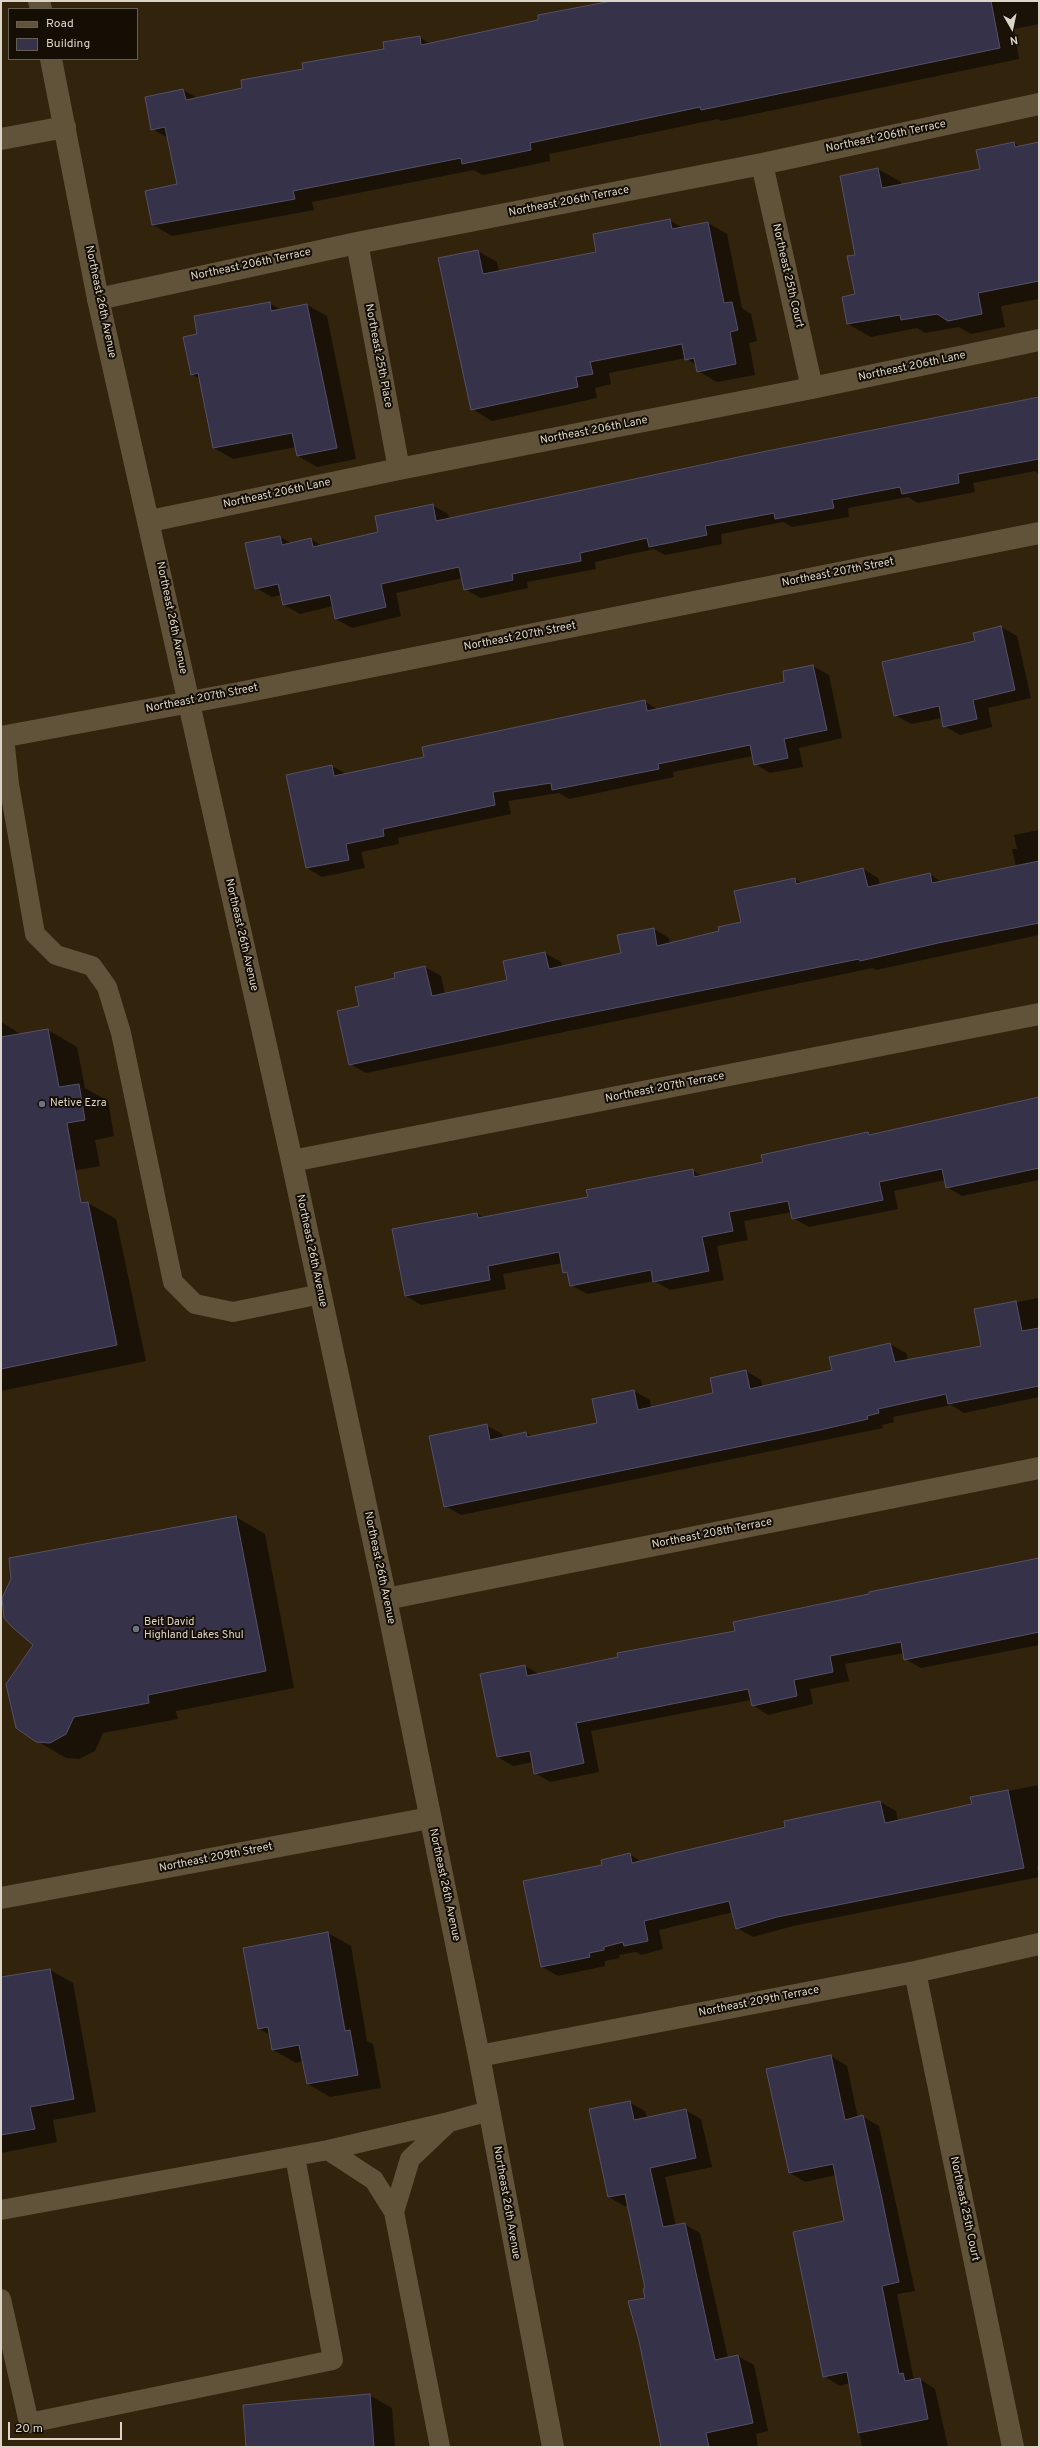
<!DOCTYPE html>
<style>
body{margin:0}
#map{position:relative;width:1040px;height:2448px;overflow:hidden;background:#31230c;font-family:Overpass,sans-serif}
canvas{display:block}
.frame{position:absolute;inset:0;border:2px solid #ddd5c7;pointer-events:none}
.legend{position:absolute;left:8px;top:8px;width:130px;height:52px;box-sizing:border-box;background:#140e05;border:1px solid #645e53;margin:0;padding:5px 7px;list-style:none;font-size:12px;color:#ddd5c7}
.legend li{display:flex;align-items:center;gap:8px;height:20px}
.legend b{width:20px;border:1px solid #645e53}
.north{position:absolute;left:992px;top:8px;width:40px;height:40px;-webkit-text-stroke:3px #140e05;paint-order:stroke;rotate:171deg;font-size:11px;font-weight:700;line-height:16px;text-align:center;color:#ddd5c7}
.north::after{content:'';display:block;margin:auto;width:14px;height:18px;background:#ddd5c7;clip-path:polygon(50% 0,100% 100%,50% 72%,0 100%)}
.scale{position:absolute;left:8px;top:2422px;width:114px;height:18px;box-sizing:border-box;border:2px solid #ddd5c7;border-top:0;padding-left:5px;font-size:12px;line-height:14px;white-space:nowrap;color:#ddd5c7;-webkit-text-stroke:3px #140e05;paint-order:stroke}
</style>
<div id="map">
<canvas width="1040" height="2448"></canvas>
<div class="frame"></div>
<ul class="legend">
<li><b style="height:5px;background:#61523a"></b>Road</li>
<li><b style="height:11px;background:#363249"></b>Building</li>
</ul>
<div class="north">N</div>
<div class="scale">20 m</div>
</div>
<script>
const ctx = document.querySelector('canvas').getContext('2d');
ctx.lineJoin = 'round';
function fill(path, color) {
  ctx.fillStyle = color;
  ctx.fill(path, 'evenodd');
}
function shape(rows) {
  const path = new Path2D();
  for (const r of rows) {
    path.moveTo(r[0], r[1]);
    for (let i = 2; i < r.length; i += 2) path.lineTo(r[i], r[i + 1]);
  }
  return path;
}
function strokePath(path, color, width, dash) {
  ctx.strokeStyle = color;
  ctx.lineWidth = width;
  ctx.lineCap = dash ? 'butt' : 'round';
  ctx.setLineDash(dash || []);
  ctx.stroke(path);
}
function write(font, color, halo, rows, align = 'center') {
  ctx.font = font + ' Overpass,sans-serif';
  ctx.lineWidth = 4;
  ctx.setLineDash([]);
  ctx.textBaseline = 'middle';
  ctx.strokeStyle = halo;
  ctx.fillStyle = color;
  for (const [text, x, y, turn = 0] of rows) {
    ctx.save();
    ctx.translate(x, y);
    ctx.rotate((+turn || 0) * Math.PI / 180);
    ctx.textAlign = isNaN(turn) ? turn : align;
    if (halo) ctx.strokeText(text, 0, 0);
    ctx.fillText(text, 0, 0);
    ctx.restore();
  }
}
const shadow = shape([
 [613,1,1039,1,1039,24,1014,29,1019,59,721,121,718,119,549,154,550,161,483,175,474,170,312,202,314,210,172,236,153,225,178,185,168,138,152,129,183,90,199,99,244,89,304,69,385,49,419,37,431,44,540,21],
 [1014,143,1020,147,1039,143,1039,299,1001,306,1005,327,971,334,959,327,925,333,917,328,871,337,848,324,856,295,856,256,878,169,901,182,901,185,981,170],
 [669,220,683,228,708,223,727,234,742,308,751,314,757,341,749,343,755,375,717,382,698,371,697,366,686,358,609,373,611,384,595,388,597,398,492,421,472,409,478,251,497,262,499,272,598,253],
 [269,303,282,310,307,305,327,316,356,459,317,467,298,456,296,447,233,459,214,448,200,379,191,374,199,335],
 [1039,399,1039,474,1035,471,973,483,975,492,918,503,908,497,848,508,849,517,792,527,783,522,721,534,722,544,665,555,654,549,595,562,596,569,527,582,528,588,481,598,465,589,462,578,396,593,401,616,352,628,336,619,333,606,300,614,284,605,282,595,272,597,256,588,280,537,292,544,311,539,322,546,380,533,432,505,448,514,449,519],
 [334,593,335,595,296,603,296,601],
 [1001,627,1017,636,1031,698,988,708,992,727,960,735,944,726,942,718,911,724,895,715,976,642],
 [813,666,829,675,842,738,799,748,803,767,770,773,755,764,753,756,673,772,674,777,569,799,559,793,508,801,511,814,398,838,399,844,361,852,365,868,322,877,307,868,332,766,346,774,425,758,645,702,659,710,786,683,784,672],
 [1039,830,1039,935,876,970,873,968,366,1073,350,1064,360,1007,396,979,395,973,425,967,441,976,445,994,508,980,545,953,561,962,562,967,623,954,654,929,669,938,670,944,720,932,742,923,795,879,802,883,863,869,878,878,880,885,929,874,942,882,1016,867,1012,849,1017,849,1014,835],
 [1,1022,22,1035,48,1030,77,1047,85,1088,108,1101,114,1136,95,1140,100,1166,1,1184],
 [1039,1098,1039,1180,962,1196,947,1187,945,1180,894,1191,898,1209,809,1227,793,1218,792,1212,744,1221,748,1240,717,1246,724,1280,670,1290,654,1281,587,1294,571,1285,569,1275,564,1272,562,1263,503,1274,506,1289,421,1305,406,1296,477,1214,485,1218,589,1198,692,1170,702,1176,764,1163,868,1133,872,1135],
 [88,1203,116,1219,146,1361,1,1391,1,1220],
 [1039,1298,1039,1397,964,1413,951,1405,893,1417,894,1422,882,1425,883,1428,461,1515,445,1506,486,1425,502,1434,503,1438,526,1433,533,1437,598,1424,634,1391,650,1400,651,1408,714,1394,746,1371,761,1380,763,1387,833,1370,890,1344,906,1353,908,1361,983,1347,976,1310],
 [236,1517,265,1534,294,1688,176,1711,178,1719,103,1733,95,1751,79,1759,66,1758,37,1741],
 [1039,1560,1039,1645,921,1668,905,1659,904,1653,845,1664,849,1681,810,1689,813,1704,768,1715,753,1705,751,1700,591,1731,599,1772,550,1782,535,1773,533,1762,513,1766,498,1757,525,1666,539,1674,736,1631],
 [1039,1785,1039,1867,1037,1867,1039,1877,793,1926,753,1937,737,1928,733,1912,659,1930,663,1949,641,1955,636,1952,619,1955,620,1958,605,1961,605,1966,558,1976,542,1967,603,1865,629,1854,642,1862,880,1802,896,1811,898,1821,973,1805,972,1798],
 [328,1933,351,1946,367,2041,373,2044,381,2088,330,2097,308,2084,303,2061,296,2063,273,2050,270,2035,258,2028],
 [50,1970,73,1983,96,2112,53,2120,57,2142,1,2153,1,1978],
 [831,2056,847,2066,858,2118,863,2117,879,2126,915,2291,897,2294,914,2381,920,2379,935,2389,948,2447,862,2447,850,2383,840,2386,824,2376,845,2222,836,2175,805,2182,790,2173],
 [629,2102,645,2111,647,2118,685,2110,701,2119,712,2167,665,2177,676,2226,684,2224,700,2233,728,2358,738,2356,754,2365,768,2431,756,2434,758,2447,662,2447,646,2298,647,2289,629,2205,624,2206,609,2197],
 [369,2395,392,2408,395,2447,248,2447]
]);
const building = shape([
 [612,1,991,1,1000,48,701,110,700,107,530,143,531,150,462,164,461,158,293,191,295,199,152,225,145,191,177,184,165,127,151,130,145,97,183,89,186,100,242,88,241,80,303,69,302,63,384,49,383,42,420,36,421,45,538,20,538,15,612,1],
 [1014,142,1015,147,1039,142,1039,281,978,293,982,314,948,321,937,314,901,320,900,315,847,324,842,297,855,294,847,256,855,255,840,176,878,168,882,188,980,169,976,150,1014,142],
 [670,219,672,229,708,222,724,303,732,302,738,330,730,332,736,364,697,372,694,358,685,360,682,344,590,362,593,374,576,377,578,387,471,410,438,258,478,250,483,274,596,252,593,234,670,219],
 [270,302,271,311,307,304,337,448,297,456,292,433,213,448,198,373,191,375,183,337,197,334,194,316,270,302],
 [1039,397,1039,459,958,474,959,483,902,494,900,487,832,500,834,508,775,519,774,513,705,526,707,535,649,547,647,538,580,553,581,561,512,574,513,580,464,590,459,567,381,584,386,607,335,619,330,595,283,605,278,584,255,589,245,543,280,536,282,545,311,538,313,547,378,532,375,516,433,504,436,521,762,452,1039,397],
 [1001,626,1015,690,973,700,977,719,943,727,939,706,894,716,882,662,975,641,973,633,1001,626],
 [813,665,827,730,784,739,788,758,754,765,750,745,658,764,659,769,552,790,551,783,493,792,495,805,383,829,384,836,346,844,349,860,306,868,286,775,332,765,334,776,424,757,422,747,645,700,647,711,784,682,783,671,813,665],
 [1039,861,1039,923,938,943,860,961,859,959,555,1020,349,1065,337,1011,359,1006,355,987,395,978,394,973,425,966,432,996,507,980,503,961,545,952,549,969,621,953,617,935,654,928,657,946,719,931,718,927,741,922,734,891,795,878,796,884,863,868,868,887,930,873,932,883,1039,861],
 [48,1029,59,1087,79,1084,85,1120,67,1123,81,1203,88,1202,117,1345,1,1369,1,1037,48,1029],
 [1039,1097,1039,1168,946,1188,942,1169,879,1182,883,1200,792,1219,788,1201,729,1212,733,1231,702,1237,709,1271,653,1282,651,1270,570,1286,567,1272,563,1273,559,1252,488,1266,490,1280,405,1296,392,1229,477,1213,478,1218,588,1197,586,1190,693,1169,694,1177,763,1162,761,1155,868,1132,869,1135,1039,1097],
 [1016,1301,1022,1331,1039,1328,1039,1386,948,1404,946,1394,878,1409,879,1413,867,1416,868,1419,820,1430,444,1507,429,1436,487,1424,490,1440,526,1432,527,1437,597,1423,592,1399,634,1390,638,1410,713,1393,710,1378,746,1370,750,1389,832,1370,829,1357,890,1343,895,1362,981,1346,974,1309,1016,1301],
 [236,1516,266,1671,148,1695,149,1703,74,1717,66,1734,50,1743,36,1742,16,1728,6,1684,33,1645,12,1627,4,1618,2,1598,11,1579,9,1558,236,1516],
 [1039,1558,1039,1632,904,1660,901,1642,830,1656,833,1672,794,1680,797,1696,752,1706,748,1689,576,1723,584,1763,534,1774,530,1751,497,1757,480,1674,525,1665,527,1676,618,1657,617,1653,735,1631,733,1622,869,1594,869,1592,1039,1558],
 [1008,1790,1024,1868,777,1917,736,1929,729,1901,644,1921,648,1941,624,1946,623,1942,604,1947,604,1950,589,1953,590,1957,541,1967,523,1881,602,1865,601,1860,630,1853,632,1863,785,1827,784,1821,880,1801,885,1823,972,1804,970,1797,1008,1790],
 [328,1932,345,2031,350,2030,358,2075,307,2084,299,2045,272,2050,268,2027,258,2029,243,1948,328,1932],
 [50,1969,74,2099,30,2107,35,2129,1,2135,1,1977,50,1969],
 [831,2055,845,2120,863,2115,881,2194,899,2282,882,2286,899,2374,903,2373,905,2381,920,2378,928,2419,858,2433,847,2372,823,2377,793,2232,844,2221,833,2164,789,2173,766,2069,831,2055],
 [630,2101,634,2120,686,2109,696,2158,650,2168,663,2227,685,2223,715,2360,738,2355,753,2423,706,2433,709,2447,661,2447,639,2341,628,2301,645,2298,643,2289,645,2288,625,2194,608,2197,589,2109,630,2101],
 [370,2394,374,2447,246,2447,243,2405,370,2394]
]);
const service = shape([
 [4,737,9,784,35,934,56,955,92,966,107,987,121,1033,173,1282,195,1304,233,1312,321,1294],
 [1,2210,328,2150],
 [394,2212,374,2180,328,2150,449,2122],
 [1,2299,29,2423,333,2360,295,2157],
 [440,2447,394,2212,410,2159,449,2122,489,2111]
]);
const minor = shape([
 [1,139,65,127],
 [762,164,812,388],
 [357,243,399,469],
 [98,299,357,243,762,164,1039,104],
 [150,521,399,469,812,388,1039,340],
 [1,737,239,693,1039,533],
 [292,1161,1039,1014],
 [386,1599,1039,1468],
 [1,1898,430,1818],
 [915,1972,1013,2447],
 [479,2056,915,1972,1039,1944]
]);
const tertiary = shape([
 [39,1,41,9],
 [51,59,98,299,292,1161,386,1599,479,2056,553,2447]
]);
const markers = [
 [42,1104,4,"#6b7280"],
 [136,1629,4,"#6b7280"]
];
const streetNames = [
 ["Northeast 206th Terrace",886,137,-12],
 ["Northeast 206th Terrace",569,202,-11],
 ["Northeast 206th Terrace",251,265,-12],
 ["Northeast 25th Court",787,276,77],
 ["Northeast 26th Avenue",100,302,78],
 ["Northeast 25th Place",378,356,79],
 ["Northeast 206th Lane",912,367,-12],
 ["Northeast 206th Lane",594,431,-11],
 ["Northeast 206th Lane",277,494,-12],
 ["Northeast 207th Street",838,573,-11],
 ["Northeast 26th Avenue",171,618,78],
 ["Northeast 207th Street",520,637,-11],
 ["Northeast 207th Street",202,699,-11],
 ["Northeast 26th Avenue",241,935,77],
 ["Northeast 207th Terrace",665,1088,-11],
 ["Northeast 26th Avenue",311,1251,78],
 ["Northeast 208th Terrace",712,1534,-11],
 ["Northeast 26th Avenue",379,1568,78],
 ["Northeast 209th Street",216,1858,-11],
 ["Northeast 26th Avenue",444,1885,78],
 ["Northeast 209th Terrace",759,2002,-11],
 ["Northeast 26th Avenue",506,2203,80],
 ["Northeast 25th Court",964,2209,78]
];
const poiNames = [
 ["Netive Ezra",50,1104],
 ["Beit David",144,1623],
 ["Highland Lakes Shul",144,1636]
];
fill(shadow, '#0007');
fill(building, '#363249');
strokePath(building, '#555069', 1);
strokePath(service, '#61523a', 20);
strokePath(minor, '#61523a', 22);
strokePath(tertiary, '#61523a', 22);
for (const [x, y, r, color] of markers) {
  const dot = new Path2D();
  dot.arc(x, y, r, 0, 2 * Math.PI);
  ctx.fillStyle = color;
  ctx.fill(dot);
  strokePath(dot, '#140e05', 1.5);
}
write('11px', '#ddd5c7', '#140e05', streetNames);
write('11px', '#ddd5c7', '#140e05', poiNames, 'left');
</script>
